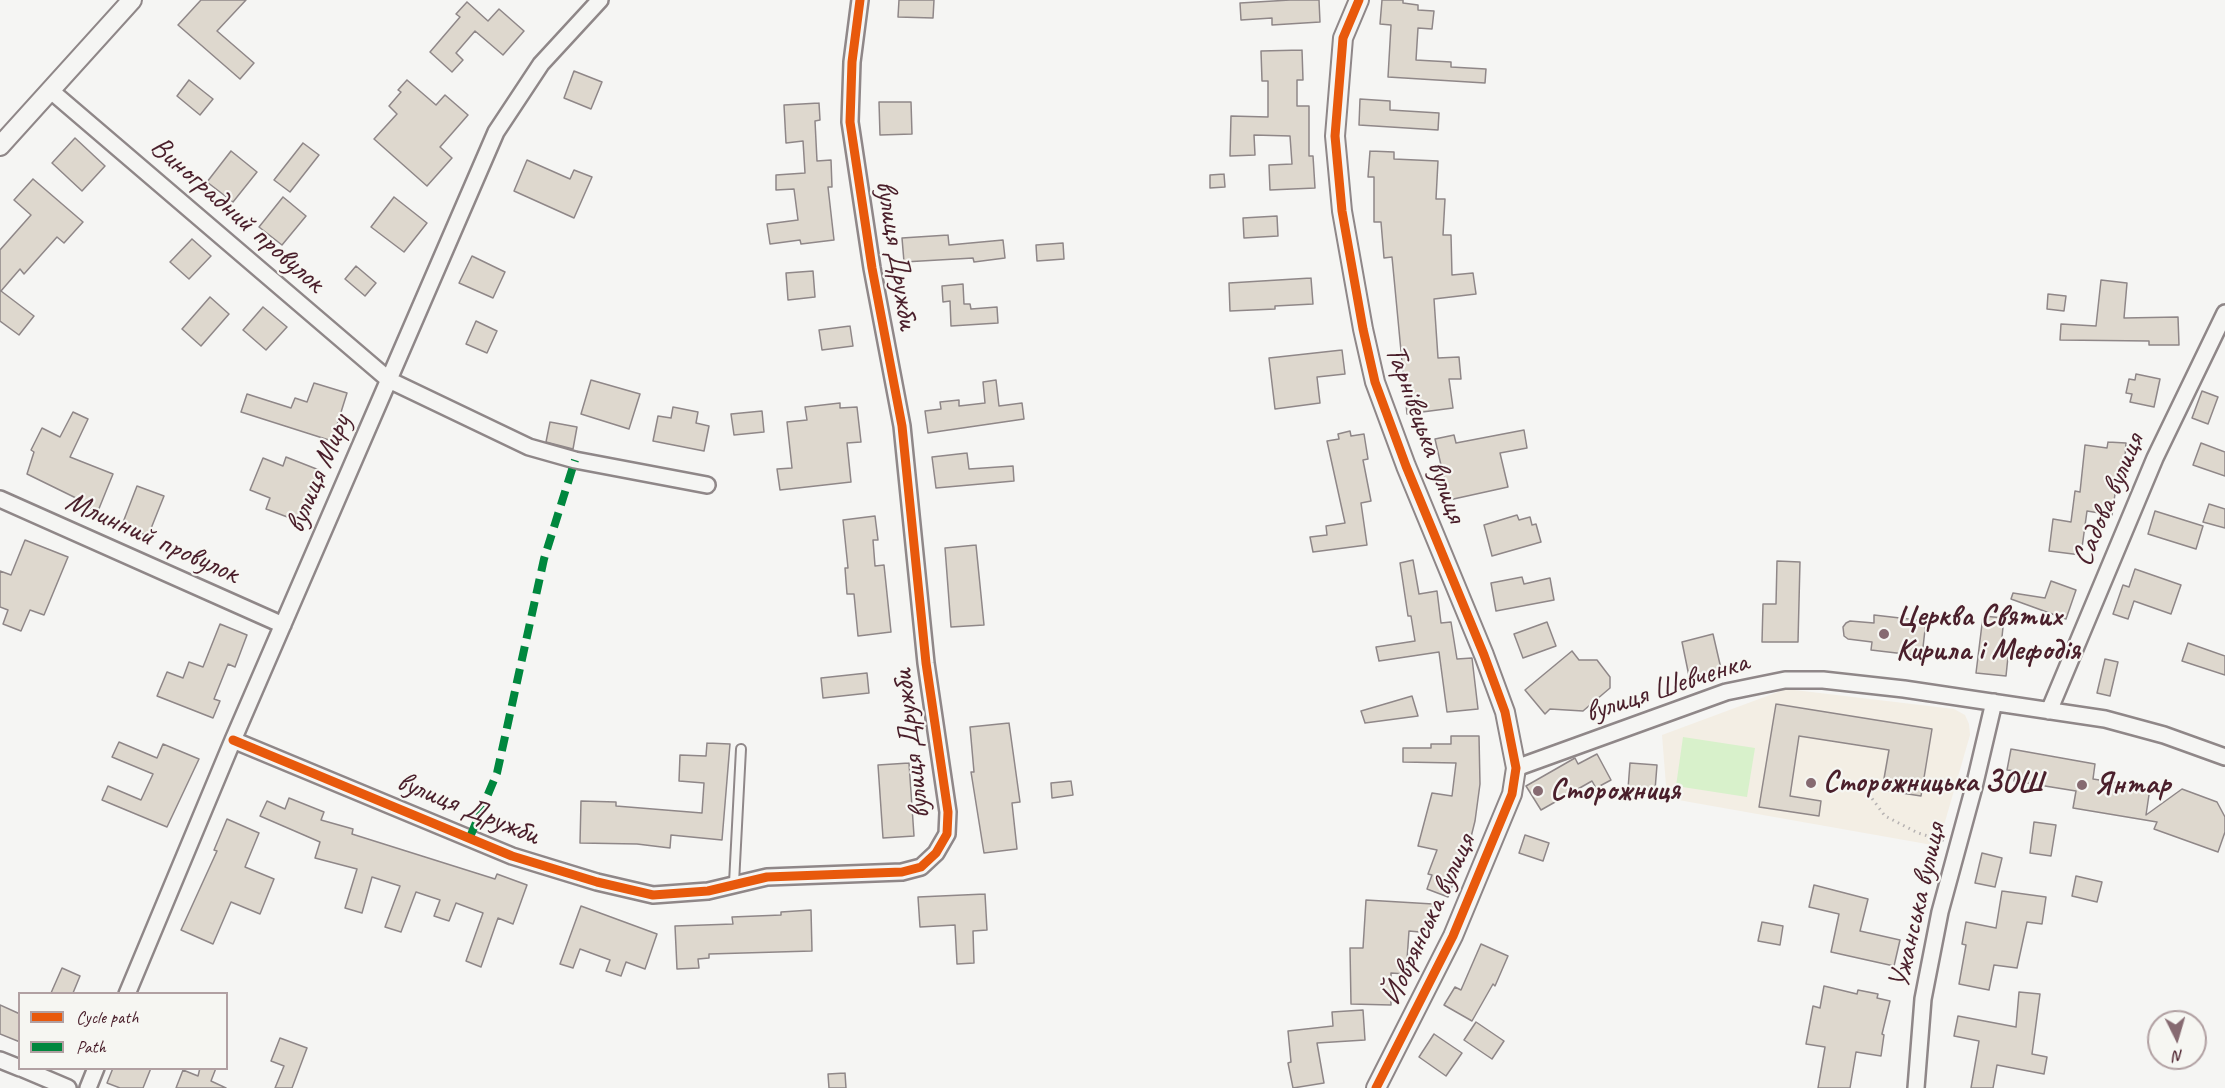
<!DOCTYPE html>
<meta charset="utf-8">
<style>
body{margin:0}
#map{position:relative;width:2225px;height:1088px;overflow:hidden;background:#f5f5f3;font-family:Caveat,sans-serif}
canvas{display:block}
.legend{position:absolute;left:18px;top:992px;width:210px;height:78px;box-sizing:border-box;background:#f6f6f2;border:2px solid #b1a0a2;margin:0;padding:8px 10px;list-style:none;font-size:18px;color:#4a1f2b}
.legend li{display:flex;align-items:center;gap:12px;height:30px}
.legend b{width:30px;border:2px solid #b1a0a2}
.north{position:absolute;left:2147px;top:1010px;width:60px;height:60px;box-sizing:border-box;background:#f6f6f2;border:2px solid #b1a0a2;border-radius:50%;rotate:175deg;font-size:16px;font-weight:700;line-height:24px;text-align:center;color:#4a1f2b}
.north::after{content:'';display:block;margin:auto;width:21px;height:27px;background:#866a71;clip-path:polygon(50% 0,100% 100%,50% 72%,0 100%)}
</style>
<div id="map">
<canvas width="2225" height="1088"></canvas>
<ul class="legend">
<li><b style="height:8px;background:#e8590c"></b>Cycle path</li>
<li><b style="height:8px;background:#00873e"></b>Path</li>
</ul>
<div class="north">N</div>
</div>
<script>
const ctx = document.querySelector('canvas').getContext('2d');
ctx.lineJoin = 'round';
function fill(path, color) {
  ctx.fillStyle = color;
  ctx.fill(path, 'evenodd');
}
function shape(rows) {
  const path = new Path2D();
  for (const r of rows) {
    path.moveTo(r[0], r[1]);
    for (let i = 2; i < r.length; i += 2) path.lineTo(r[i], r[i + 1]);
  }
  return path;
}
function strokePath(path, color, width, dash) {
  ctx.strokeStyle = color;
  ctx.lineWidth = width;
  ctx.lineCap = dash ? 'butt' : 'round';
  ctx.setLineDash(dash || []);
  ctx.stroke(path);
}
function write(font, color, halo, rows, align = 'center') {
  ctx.font = font + ' Caveat,sans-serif';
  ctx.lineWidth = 4.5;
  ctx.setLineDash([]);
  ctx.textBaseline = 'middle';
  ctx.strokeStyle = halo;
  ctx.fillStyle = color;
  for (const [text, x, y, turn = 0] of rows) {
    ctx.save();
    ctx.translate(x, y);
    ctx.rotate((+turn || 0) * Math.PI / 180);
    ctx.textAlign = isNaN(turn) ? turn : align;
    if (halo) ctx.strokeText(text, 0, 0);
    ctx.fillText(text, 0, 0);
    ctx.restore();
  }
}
const built = shape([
 [1786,689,1954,709,1965,715,1969,724,1970,735,1938,846,1667,798,1662,735]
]);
const green = shape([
 [1683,737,1755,748,1747,797,1676,786]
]);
const building = shape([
 [201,0,246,0,217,31,254,63,240,79,178,25,201,0],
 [899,0,934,0,933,18,898,17,899,0],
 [1290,0,1319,0,1320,22,1272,25,1272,18,1241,20,1240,3,1290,0],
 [1382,0,1403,0,1403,3,1418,5,1418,10,1434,11,1432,29,1418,28,1416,60,1451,62,1451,67,1486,69,1485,83,1388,77,1391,25,1380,24,1382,0],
 [467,2,488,21,499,9,524,31,503,55,475,31,456,53,463,60,452,72,430,52,460,17,456,14,467,2],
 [1302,50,1303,80,1297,80,1297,106,1309,106,1309,156,1313,156,1315,188,1270,190,1269,165,1292,164,1290,136,1254,135,1255,155,1230,156,1231,116,1268,117,1268,81,1262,81,1261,51,1302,50],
 [574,71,602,82,591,109,564,98,574,71],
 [189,80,213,99,200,115,177,96,189,80],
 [407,80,436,105,445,95,468,115,440,147,452,158,427,186,374,139,397,114,389,106,401,92,398,90,407,80],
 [1360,99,1390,101,1390,110,1439,113,1438,130,1359,125,1360,99],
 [879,102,911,102,912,134,880,135,879,102],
 [819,103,820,120,815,121,817,161,831,160,832,187,828,187,834,240,801,244,800,240,770,244,767,224,798,220,794,189,776,190,776,175,805,173,803,141,786,143,784,105,819,103],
 [75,138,105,166,82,191,52,163,75,138],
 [303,143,319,155,290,192,274,180,303,143],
 [231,151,257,172,233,202,207,182,231,151],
 [1370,151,1394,152,1394,159,1438,161,1436,199,1445,199,1443,235,1451,235,1452,275,1473,273,1476,294,1434,299,1438,358,1459,357,1461,379,1449,379,1453,408,1407,414,1392,257,1384,258,1381,222,1374,222,1374,177,1368,177,1370,151],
 [527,160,570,179,574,170,592,177,574,218,514,191,527,160],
 [1224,174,1225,187,1210,188,1210,175,1224,174],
 [33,179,83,222,64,243,57,237,24,274,20,269,1,291,34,316,19,335,0,321,0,250,31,215,14,200,33,179],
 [283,197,306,216,282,245,259,227,283,197],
 [394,197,427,223,404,252,371,227,394,197],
 [1277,216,1278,236,1244,238,1243,218,1277,216],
 [948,235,949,245,1003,240,1005,258,974,262,973,258,904,262,902,238,948,235],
 [192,239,211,256,189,279,170,262,192,239],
 [1063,243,1064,259,1037,261,1036,245,1063,243],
 [472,256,505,272,493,298,459,283,472,256],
 [356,266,376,283,365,296,345,279,356,266],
 [813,271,815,297,788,300,786,273,813,271],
 [1311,278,1313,304,1275,306,1275,309,1230,311,1229,283,1311,278],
 [2101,280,2127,283,2124,318,2178,317,2179,345,2149,345,2149,341,2060,340,2061,324,2096,326,2101,280],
 [963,284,964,304,970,304,971,309,997,307,998,323,951,326,950,301,943,302,942,286,963,284],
 [2048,294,2066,296,2064,311,2047,309,2048,294],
 [210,297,229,314,201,346,182,329,210,297],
 [263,307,287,327,266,350,243,330,263,307],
 [476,321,497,331,487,353,466,344,476,321],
 [850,326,853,346,822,350,819,330,850,326],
 [1342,350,1345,374,1317,377,1320,403,1275,409,1269,358,1342,350],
 [2136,374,2160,379,2154,407,2130,402,2132,394,2126,393,2129,379,2135,380,2136,374],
 [591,380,640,394,629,429,581,414,591,380],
 [996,380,999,406,1022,403,1024,419,928,433,925,411,941,409,940,402,959,400,959,406,985,403,983,382,996,380],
 [314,383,347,393,332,441,241,412,247,394,291,408,295,398,307,402,314,383],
 [2202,391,2218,397,2208,424,2192,418,2202,391],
 [840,403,840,408,857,407,861,442,847,443,851,482,780,490,777,469,792,468,787,422,807,420,805,407,840,403],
 [673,407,698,412,696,423,709,426,704,451,653,441,658,416,671,418,673,407],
 [762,411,764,432,734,435,731,414,762,411],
 [73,412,88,419,70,457,113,474,98,511,75,502,76,498,27,474,34,452,31,450,42,428,60,437,73,412],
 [550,422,577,427,573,449,546,442,550,422],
 [1524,430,1527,448,1500,453,1508,487,1449,500,1435,439,1454,435,1456,443,1524,430],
 [1350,431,1351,436,1364,434,1368,459,1363,460,1371,501,1361,503,1367,545,1313,552,1310,537,1327,535,1326,526,1345,523,1327,441,1339,439,1338,434,1350,431],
 [2108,442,2126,443,2124,473,2118,473,2112,515,2087,511,2081,555,2049,551,2053,519,2071,522,2075,491,2080,492,2085,445,2107,448,2108,442],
 [2201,443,2225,452,2225,476,2193,465,2201,443],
 [967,453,969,469,1013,466,1014,481,936,488,932,457,967,453],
 [286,457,319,470,298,521,266,509,270,498,250,490,263,458,283,466,286,457],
 [137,486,164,496,148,536,122,525,137,486],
 [2209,504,2225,509,2225,528,2203,522,2209,504],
 [2155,511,2203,526,2196,549,2148,534,2155,511],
 [1517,515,1519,520,1530,517,1532,525,1536,524,1541,542,1492,556,1484,525,1517,515],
 [875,516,878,540,873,540,875,566,884,565,891,632,858,636,854,594,847,594,845,568,848,568,843,520,875,516],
 [25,540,68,557,44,615,30,610,21,631,3,624,8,610,0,607,0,571,11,575,25,540],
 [976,545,984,625,951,627,945,548,976,545],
 [1413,560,1419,594,1437,591,1441,623,1451,622,1457,659,1472,658,1478,709,1447,712,1439,652,1379,661,1376,647,1415,641,1411,616,1408,616,1400,563,1413,560],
 [1777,561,1800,562,1798,642,1762,642,1763,604,1776,604,1777,561],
 [2135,569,2181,585,2171,614,2134,601,2128,619,2113,614,2123,585,2129,587,2135,569],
 [1522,577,1524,584,1550,578,1554,600,1496,611,1491,583,1522,577],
 [2051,581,2076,590,2066,619,2011,599,2013,593,2045,598,2051,581],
 [1874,615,1926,621,1922,656,1871,650,1872,642,1848,639,1844,636,1843,627,1846,623,1850,621,1874,623,1874,615],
 [1983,616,2004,618,2001,646,2009,647,2006,676,1976,673,1983,616],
 [1547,622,1556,646,1523,658,1514,634,1547,622],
 [220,624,247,635,235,667,228,664,214,699,220,701,213,718,157,696,167,672,183,678,189,662,203,667,220,624],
 [1713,634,1722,673,1690,681,1682,642,1713,634],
 [2188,643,2225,656,2225,675,2182,661,2188,643],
 [1572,651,1579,660,1597,660,1610,677,1610,688,1583,711,1550,709,1545,714,1525,690,1572,651],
 [2105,659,2118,662,2110,696,2097,693,2105,659],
 [867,673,869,693,823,698,821,678,867,673],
 [1412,696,1418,716,1365,723,1361,711,1412,696],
 [1776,704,1932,729,1921,796,1882,790,1889,750,1799,736,1790,796,1821,801,1819,816,1759,807,1776,704],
 [1009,723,1020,802,1012,803,1017,849,984,853,971,772,974,772,970,727,1009,723],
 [1451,736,1479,736,1480,784,1475,821,1466,857,1463,857,1448,897,1427,889,1432,875,1428,874,1437,850,1418,846,1432,793,1452,796,1456,763,1403,762,1403,748,1431,748,1431,744,1451,744,1451,736],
 [119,742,157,758,163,744,199,759,167,827,102,800,108,786,141,800,153,774,112,757,119,742],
 [707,743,730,744,722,840,671,835,670,848,637,844,580,843,581,801,616,802,616,806,702,813,704,783,679,781,680,755,706,756,707,743],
 [2011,749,2095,764,2093,779,2150,788,2146,815,2182,789,2217,802,2225,817,2225,832,2218,852,2154,829,2157,822,2073,808,2076,791,2014,781,2016,771,2007,770,2011,749],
 [1597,754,1611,780,1596,788,1592,781,1541,810,1526,786,1575,758,1578,764,1597,754],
 [909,763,914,836,883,838,878,765,909,763],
 [1630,763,1657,765,1655,790,1628,789,1630,763],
 [1071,781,1073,795,1052,798,1051,783,1071,781],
 [289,798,324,812,321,820,353,829,352,834,495,879,497,874,527,885,513,924,498,918,481,967,466,961,483,913,456,903,449,921,434,916,440,900,416,892,401,932,385,927,400,886,372,877,362,913,345,908,357,869,315,858,320,842,260,816,267,801,285,809,289,798],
 [227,819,259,833,245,867,274,879,260,914,231,902,213,944,181,930,217,851,214,850,227,819],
 [2034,822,2056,825,2051,856,2030,853,2034,822],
 [1525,835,1549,843,1543,861,1519,853,1525,835],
 [1982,853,2002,858,1995,887,1975,883,1982,853],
 [2076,876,2102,882,2097,902,2072,896,2076,876],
 [1814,885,1868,899,1860,931,1900,940,1894,966,1831,952,1839,914,1809,907,1814,885],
 [2002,891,2046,897,2042,924,2027,922,2017,968,1994,965,1989,990,1959,984,1966,945,1962,944,1966,922,1996,928,2002,891],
 [985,894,987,930,973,931,974,963,957,964,955,925,920,927,918,897,985,894],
 [1366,900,1433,904,1430,933,1409,931,1406,974,1391,973,1391,1005,1351,1004,1350,948,1363,948,1366,900],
 [581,906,657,934,645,969,626,962,621,976,606,971,610,960,580,949,573,968,560,964,581,906],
 [811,910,812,951,709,954,709,958,698,959,699,968,677,969,675,926,733,924,732,917,781,915,781,912,811,910],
 [1762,922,1783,926,1780,945,1758,941,1762,922],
 [1481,944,1508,956,1495,986,1493,984,1472,1021,1444,1005,1455,987,1461,990,1481,944],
 [62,968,80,976,73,993,51,993,62,968],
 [1824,986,1857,994,1858,990,1878,994,1877,998,1890,1001,1882,1034,1884,1035,1881,1056,1856,1052,1850,1088,1818,1088,1825,1047,1806,1044,1813,1006,1820,1008,1824,986],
 [2019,992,2040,994,2032,1054,2047,1057,2044,1074,1997,1065,1993,1088,1971,1088,1979,1041,1954,1036,1958,1016,2016,1027,2019,992],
 [0,1005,20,1014,20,1042,0,1034,0,1005],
 [1363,1010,1365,1040,1317,1043,1324,1083,1293,1088,1288,1063,1291,1062,1288,1031,1333,1026,1332,1012,1363,1010],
 [1476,1022,1504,1041,1492,1059,1464,1040,1476,1022],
 [1434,1034,1462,1053,1446,1076,1419,1057,1434,1034],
 [280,1038,307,1048,292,1088,275,1088,284,1066,271,1061,280,1038],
 [113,1068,151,1068,143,1088,120,1088,107,1083,113,1068],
 [200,1068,216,1068,211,1081,226,1088,176,1088,183,1070,198,1076,200,1068],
 [845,1073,846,1088,829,1088,828,1074,845,1073]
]);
const path = shape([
 [1865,789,1885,816,1918,833,1945,841]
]);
const service = shape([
 [734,883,741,749]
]);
const minor = shape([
 [50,90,389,380,529,447,575,460,707,485],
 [0,499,283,625],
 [2049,711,2155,458,2225,313],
 [233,740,512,856,597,882,653,895,708,891,767,877,902,872,921,867,936,853,947,834,948,812,926,663,902,426,872,268,850,122,852,62,860,0],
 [1516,768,1726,692,1785,680,1823,680,1904,689,2105,719,2164,735,2225,757],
 [127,994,233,740,496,132,541,64,600,0],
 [0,1060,20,1068],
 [21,1068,68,1088],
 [88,1088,96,1068],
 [1916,1088,1923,999,1940,912,1974,787,1994,702]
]);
const tertiary = shape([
 [1359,0,1343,38,1335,136,1342,211,1363,329,1375,382,1406,466,1484,655,1505,712,1516,768,1512,794,1453,936,1376,1088],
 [0,146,132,0]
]);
const quiet = shape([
 [470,837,497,773,544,559,575,460]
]);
const cycleway = shape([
 [1359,0,1343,38,1335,136,1342,211,1363,329,1375,382,1406,466,1484,655,1505,712,1516,768,1512,794,1453,936,1376,1088],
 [233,740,512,856,597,882,653,895,708,891,767,877,902,872,921,867,936,853,947,834,948,812,926,663,902,426,872,268,850,122,852,62,860,0]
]);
const markers = [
 [1884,634,6,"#866a71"],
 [1811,783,6,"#866a71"],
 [2082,785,6,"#866a71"],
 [1538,791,6,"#866a71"]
];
const streetNames = [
 ["Виноградний провулок",237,215,41],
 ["вулиця Дружби",896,255,81],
 ["Тарнівецька вулиця",1425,434,70],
 ["вулиця Миру",319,474,-67],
 ["Садова вулиця",2109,500,-67],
 ["Млинний провулок",152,538,24],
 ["вулиця Шевченка",1667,688,-18],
 ["вулиця Дружби",912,744,-97],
 ["вулиця Дружби",468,809,22],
 ["Ужанська вулиця",1918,906,-77],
 ["Йоврянська вулиця",1429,920,-65]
];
const poiNames = [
 ["Церква Святих",1896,617],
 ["Кирила і Мефодія",1896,651],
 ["Сторожницька ЗОШ",1823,783],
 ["Янтар",2094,785],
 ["Сторожниця",1550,791]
];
fill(built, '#f3eee4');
fill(green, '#d8f1cb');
fill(building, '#ded8ce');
strokePath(building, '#8f8788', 1.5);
strokePath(service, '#8f8788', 12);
strokePath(minor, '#8f8788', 20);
strokePath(tertiary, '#8f8788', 22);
strokePath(path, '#b6b2b2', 3, [1.5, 4.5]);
strokePath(service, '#f5f5f3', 8);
strokePath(minor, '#f5f5f3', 15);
strokePath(tertiary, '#f5f5f3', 18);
strokePath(quiet, '#00873e', 8, [15, 8]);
strokePath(cycleway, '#e8590c', 9);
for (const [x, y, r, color] of markers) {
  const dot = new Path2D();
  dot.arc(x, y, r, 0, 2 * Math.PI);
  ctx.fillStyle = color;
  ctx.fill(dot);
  strokePath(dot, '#f6f6f2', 2);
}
write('30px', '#4a1f2b', '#f6f6f2', streetNames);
write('bold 30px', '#4a1f2b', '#f6f6f2', poiNames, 'left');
</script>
